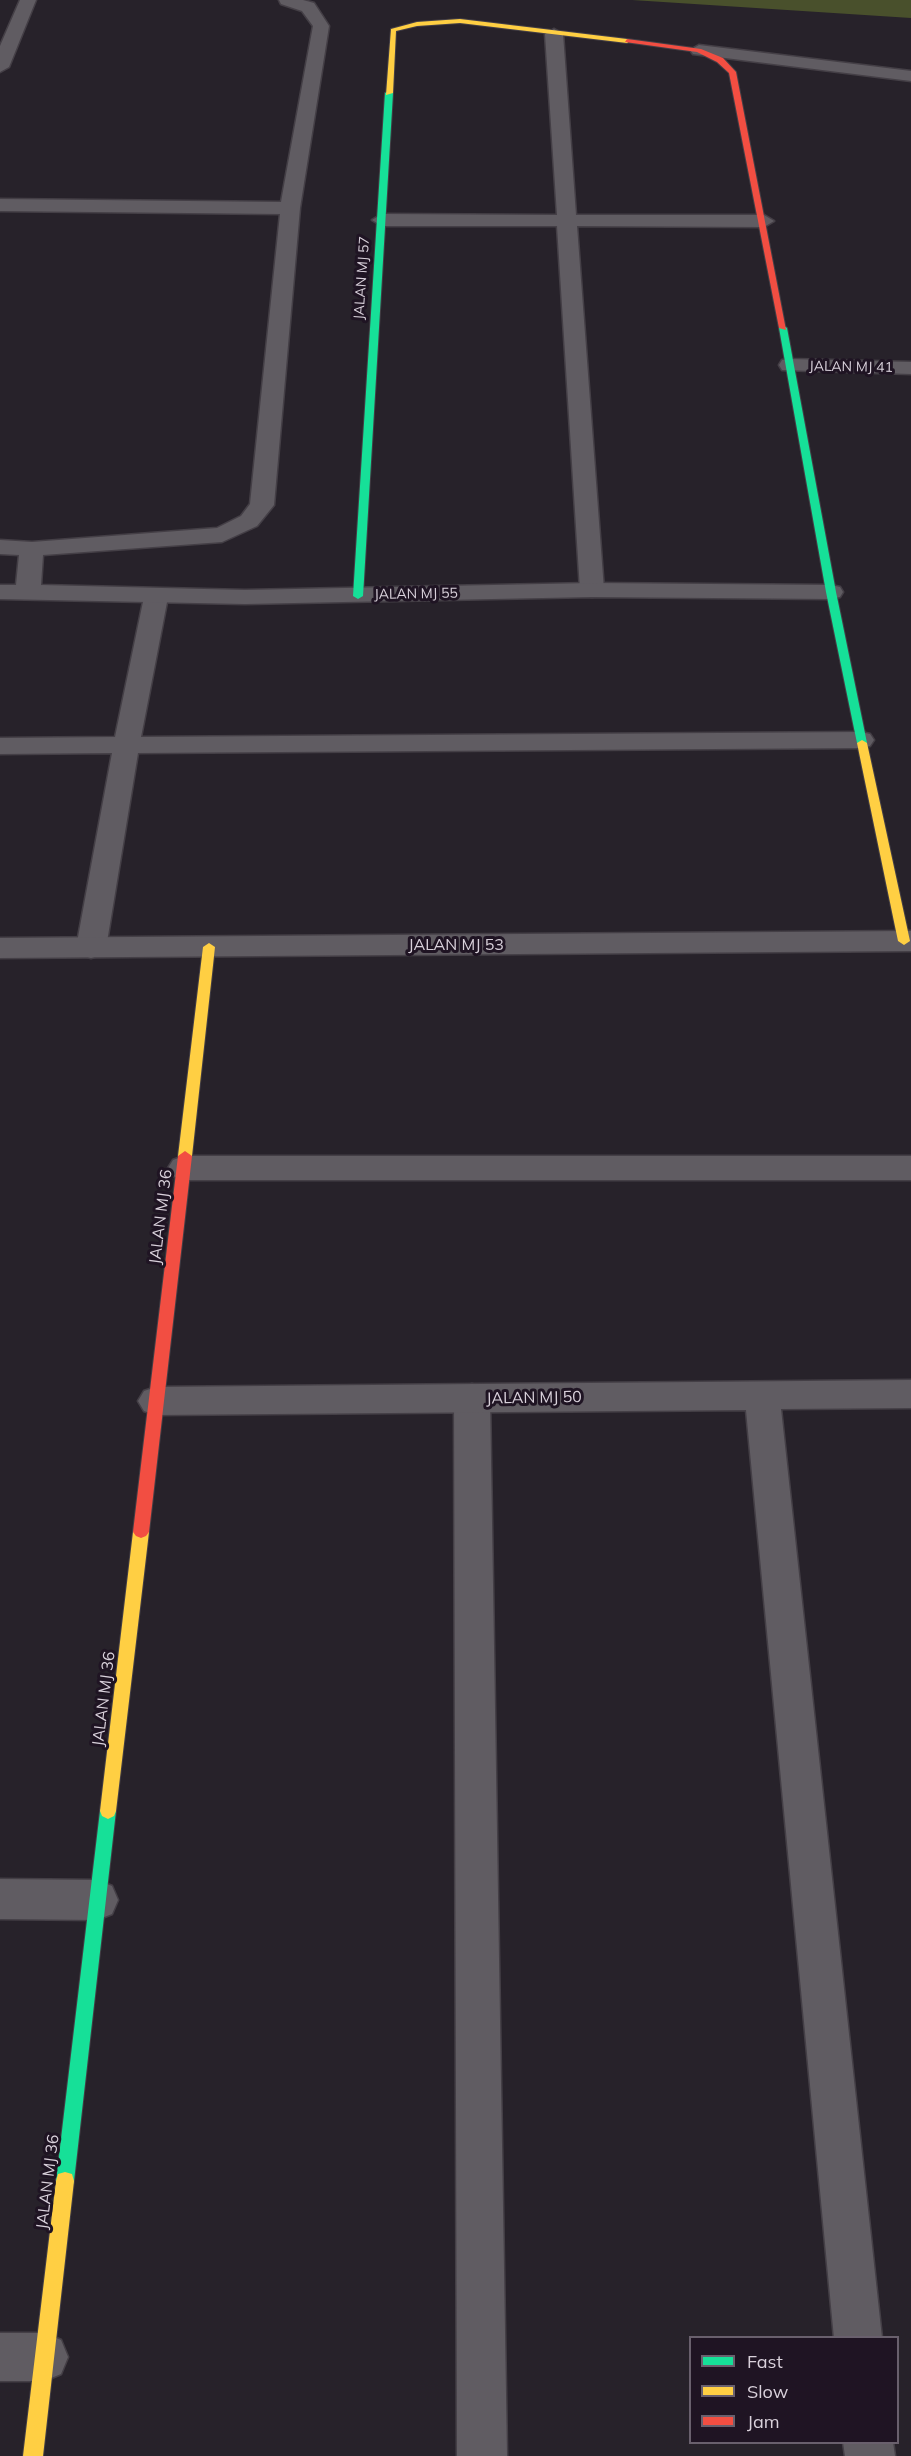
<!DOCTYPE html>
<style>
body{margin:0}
#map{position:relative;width:911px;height:2456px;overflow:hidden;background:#27222a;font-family:Mulish,sans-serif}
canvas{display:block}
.legend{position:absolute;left:689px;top:2336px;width:210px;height:108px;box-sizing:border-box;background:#1f1423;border:2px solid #69606d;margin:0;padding:8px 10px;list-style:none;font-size:18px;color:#d9d1db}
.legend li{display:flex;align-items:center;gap:12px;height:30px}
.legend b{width:30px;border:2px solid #69606d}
</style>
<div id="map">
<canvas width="911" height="2456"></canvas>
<ul class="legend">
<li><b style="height:8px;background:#16e098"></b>Fast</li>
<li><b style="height:8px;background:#ffcf43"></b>Slow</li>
<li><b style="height:8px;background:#f24e42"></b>Jam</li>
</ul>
</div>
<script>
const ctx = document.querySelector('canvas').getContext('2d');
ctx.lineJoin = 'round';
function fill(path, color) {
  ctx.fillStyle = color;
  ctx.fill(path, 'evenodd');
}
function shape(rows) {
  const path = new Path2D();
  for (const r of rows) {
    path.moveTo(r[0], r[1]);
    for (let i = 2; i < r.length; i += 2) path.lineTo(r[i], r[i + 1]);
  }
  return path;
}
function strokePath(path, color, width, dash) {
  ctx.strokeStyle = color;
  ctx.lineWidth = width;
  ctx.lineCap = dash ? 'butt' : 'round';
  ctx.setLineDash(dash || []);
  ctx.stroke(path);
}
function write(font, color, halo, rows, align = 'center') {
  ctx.font = font + ' Mulish,sans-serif';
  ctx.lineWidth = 6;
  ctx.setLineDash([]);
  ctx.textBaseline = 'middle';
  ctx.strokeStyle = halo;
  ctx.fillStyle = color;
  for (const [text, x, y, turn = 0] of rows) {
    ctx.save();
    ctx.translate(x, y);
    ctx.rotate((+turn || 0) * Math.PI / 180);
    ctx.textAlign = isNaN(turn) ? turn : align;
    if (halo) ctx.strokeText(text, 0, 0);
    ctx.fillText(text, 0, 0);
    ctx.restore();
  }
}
const water = shape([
 [632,0,911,0,911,18]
]);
const lane = shape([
 [554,29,563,34,576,215,764,215,774,221,764,227,577,226,604,590,601,595,592,597,583,595,580,590,557,226,382,226,372,220,382,214,557,215,545,34,554,29],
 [156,590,165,592,168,597,141,737,861,732,870,734,874,740,870,746,861,748,138,753,106,948,101,955,91,958,81,955,76,948,112,753,0,754,0,738,115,737,144,597,147,592,156,590],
 [184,1156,911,1156,911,1180,184,1180,173,1176,168,1168,173,1160,184,1156],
 [472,1384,484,1388,490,1398,507,2456,457,2456,454,1398,460,1388,472,1384],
 [0,2333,44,2333,61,2340,68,2357,61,2374,44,2381,0,2381,0,2333]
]);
const street = shape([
 [20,0,36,0,9,67,0,72,0,46,20,0],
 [279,0,303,0,314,3,329,26,300,208,274,505,257,526,222,542,43,555,41,585,245,590,592,583,831,585,840,587,843,592,840,597,831,599,592,597,245,604,0,599,0,585,16,585,19,555,0,554,0,540,32,542,217,528,241,516,250,504,280,214,0,211,0,199,281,202,313,26,302,11,281,4,279,0],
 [699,45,911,71,911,81,693,54,690,50,699,45],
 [790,359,911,362,911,374,782,370,779,365,782,360,790,359],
 [911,931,911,951,0,958,0,938,911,931],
 [911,1380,911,1408,781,1409,882,2338,834,2338,746,1410,156,1415,144,1411,138,1401,144,1391,156,1387,911,1380],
 [0,1879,97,1880,112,1886,118,1900,112,1914,97,1920,0,1919,0,1879],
 [843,2442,893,2442,895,2456,845,2456,843,2442]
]);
const fast = shape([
 [389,91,393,93,363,596,358,599,353,596,385,93,389,91],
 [783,325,787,328,836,592,867,743,862,746,857,743,826,592,779,328,783,325],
 [108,1803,114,1806,116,1811,74,2181,72,2188,65,2190,58,2188,56,2181,100,1811,102,1806,108,1803]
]);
const slow = shape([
 [460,19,627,39,630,41,627,43,460,23,417,26,396,31,393,93,386,95,391,29,417,22,460,19],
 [862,740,867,743,910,941,904,945,898,941,857,743,862,740],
 [209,943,215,947,192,1156,185,1161,178,1156,203,947,209,943],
 [141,1526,146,1528,149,1532,116,1811,114,1816,108,1819,102,1816,100,1811,133,1532,136,1528,141,1526],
 [65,2172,72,2174,74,2181,43,2456,23,2456,56,2181,58,2174,65,2172]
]);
const jam = shape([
 [627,39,701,49,723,58,736,72,786,330,779,328,729,73,717,62,697,52,625,42,627,39],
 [185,1151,192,1156,149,1532,146,1536,141,1538,136,1536,133,1532,178,1156,185,1151]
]);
const farStreetnames = [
 ["JALAN MJ 57",362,278,-86],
 ["JALAN MJ 41",851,367,1],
 ["JALAN MJ 55",416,594,-1]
];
const streetNames = [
 ["JALAN MJ 53",456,945],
 ["JALAN MJ 36",161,1217,-83],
 ["JALAN MJ 50",534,1398,-1],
 ["JALAN MJ 36",104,1699,-83],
 ["JALAN MJ 36",48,2182,-83]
];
fill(water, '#49502c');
strokePath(lane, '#443f46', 3);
strokePath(street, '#443f46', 3);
strokePath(fast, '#443f46', 2);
strokePath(slow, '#443f46', 2);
strokePath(jam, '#443f46', 2);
fill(lane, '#605c62');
fill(street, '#605c62');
fill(fast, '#16e098');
fill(slow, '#ffcf43');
fill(jam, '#f24e42');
write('14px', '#d9d1db', '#1f1423', farStreetnames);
write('16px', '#d9d1db', '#1f1423', streetNames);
</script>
